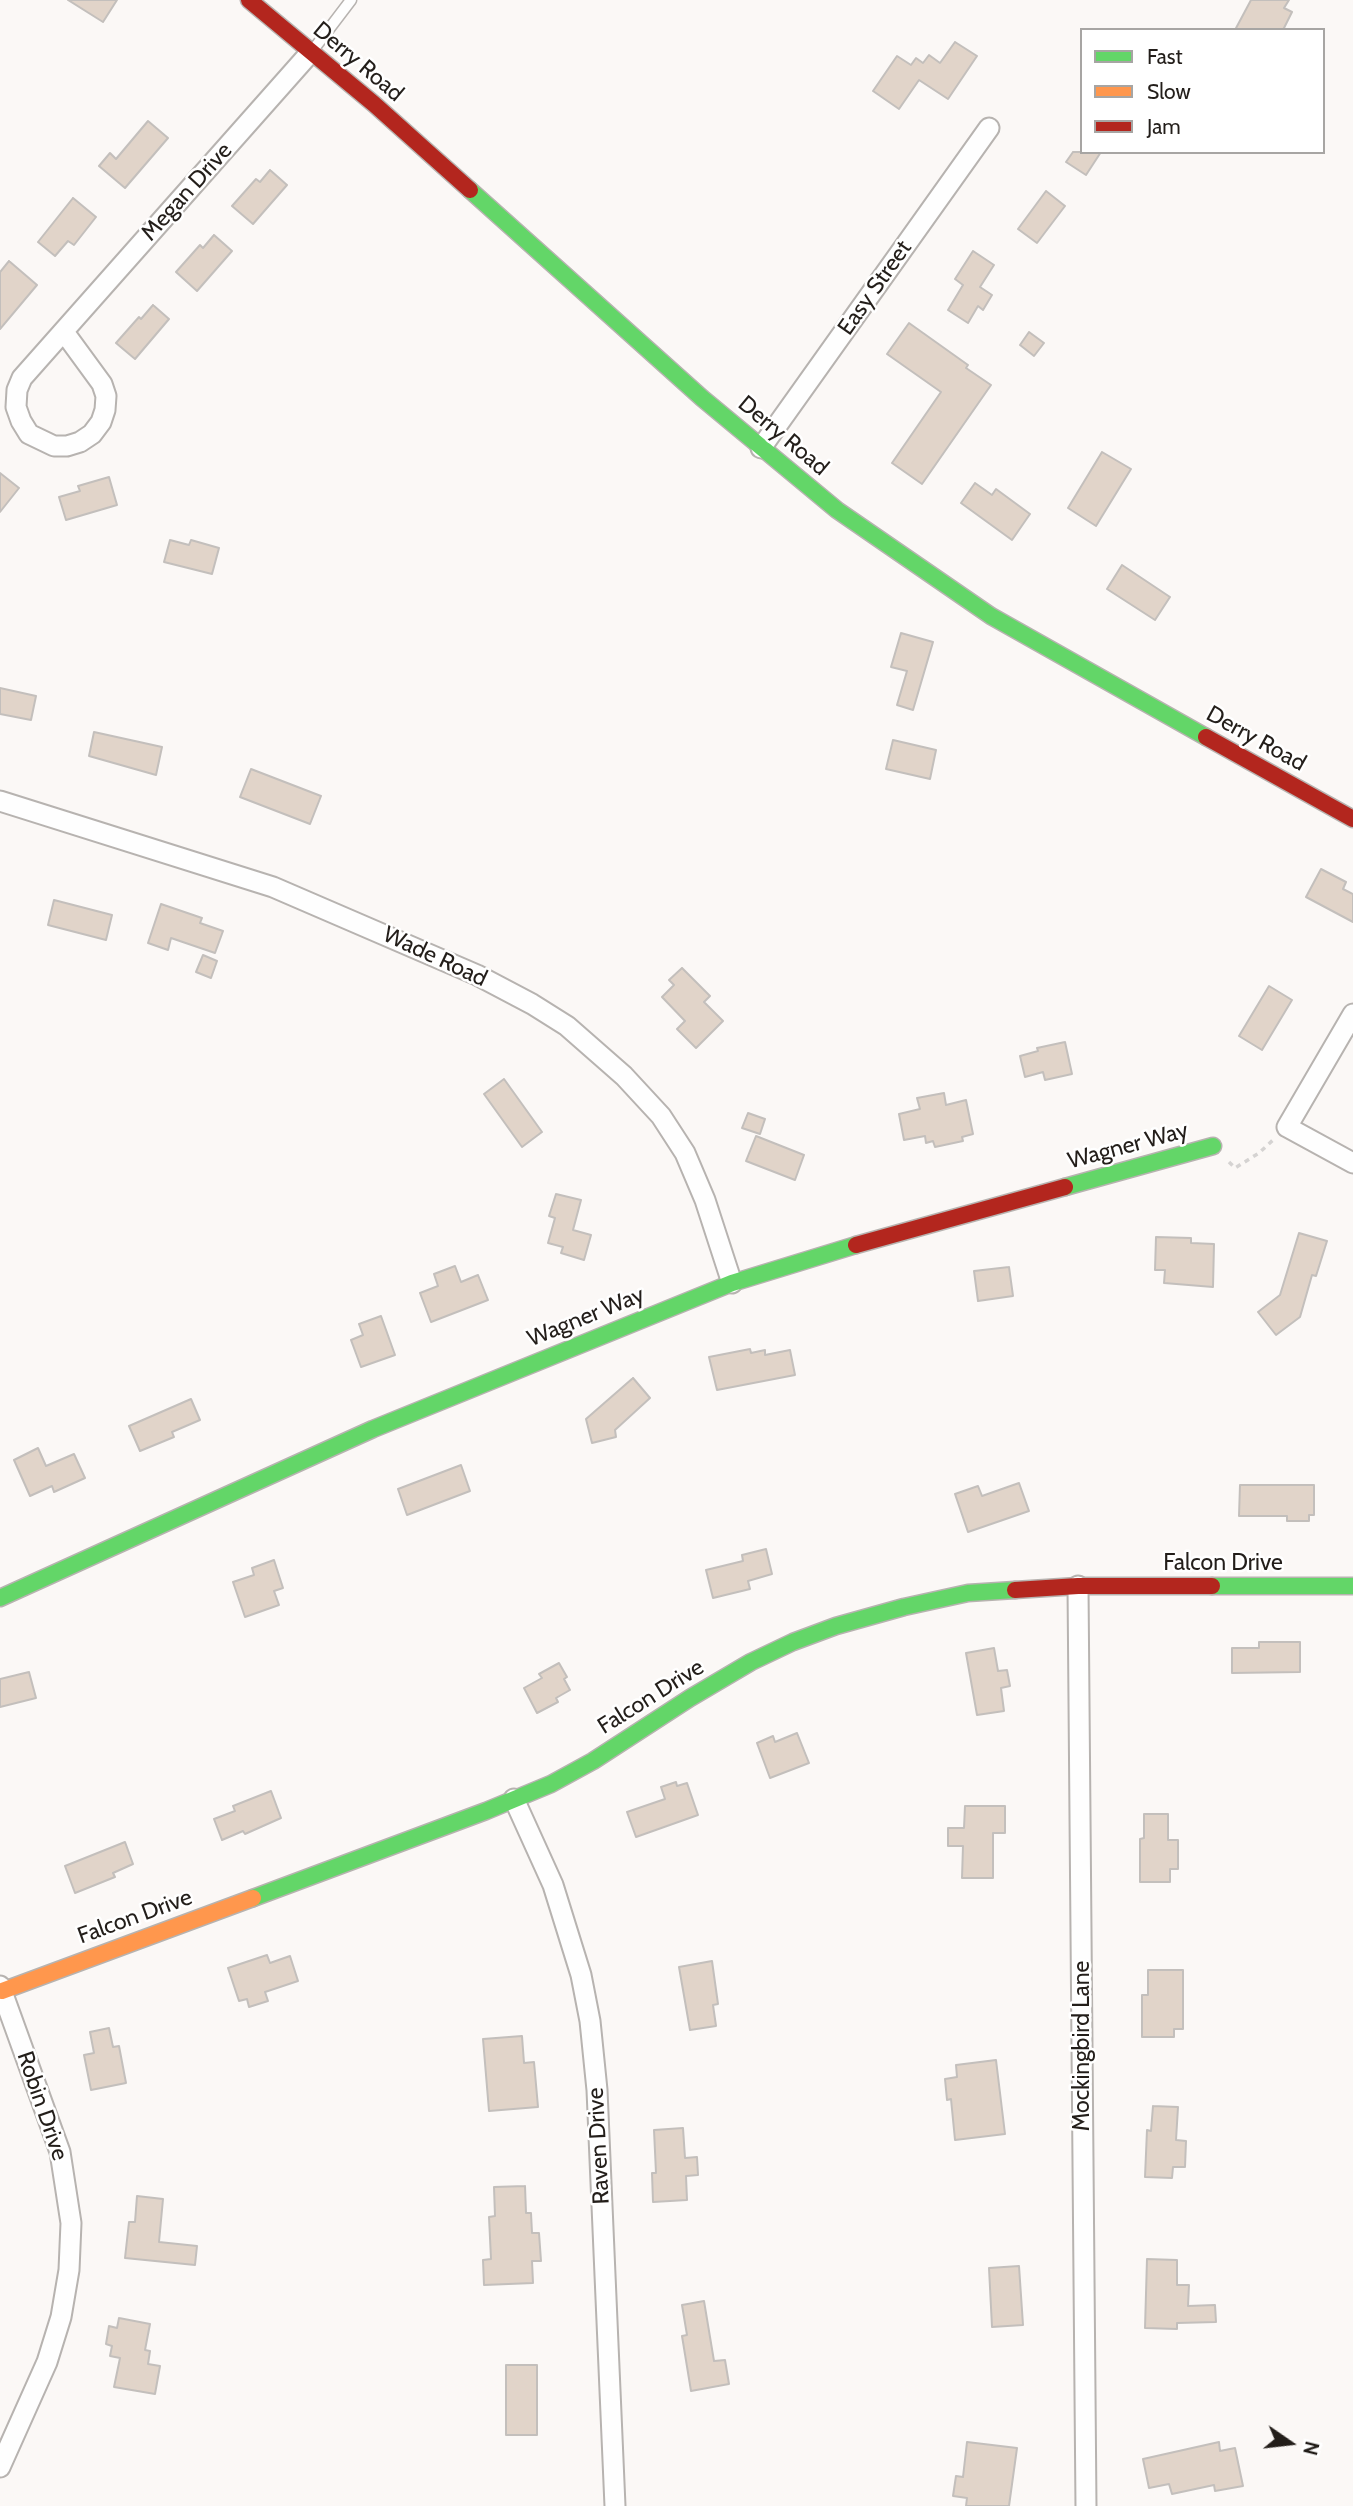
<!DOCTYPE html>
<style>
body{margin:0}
#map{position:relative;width:1353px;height:2506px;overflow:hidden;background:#fbf8f6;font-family:Cabin,sans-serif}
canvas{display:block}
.legend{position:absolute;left:1080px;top:28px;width:245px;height:126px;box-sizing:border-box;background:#fff;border:2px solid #a7a5a3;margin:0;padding:9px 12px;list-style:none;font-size:21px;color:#231e1a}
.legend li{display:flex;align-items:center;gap:14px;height:35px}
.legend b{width:35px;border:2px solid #a7a5a3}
.north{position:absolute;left:1255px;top:2408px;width:70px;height:70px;-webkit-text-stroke:5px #fff;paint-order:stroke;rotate:104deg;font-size:19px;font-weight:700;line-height:28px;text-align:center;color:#231e1a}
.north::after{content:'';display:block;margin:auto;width:24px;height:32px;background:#231e1a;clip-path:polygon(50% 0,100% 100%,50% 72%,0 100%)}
</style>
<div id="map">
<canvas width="1353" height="2506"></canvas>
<ul class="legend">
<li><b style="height:9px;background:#63d668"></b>Fast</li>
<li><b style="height:9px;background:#ff974d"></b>Slow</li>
<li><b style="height:9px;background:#b3261e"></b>Jam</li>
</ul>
<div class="north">N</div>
</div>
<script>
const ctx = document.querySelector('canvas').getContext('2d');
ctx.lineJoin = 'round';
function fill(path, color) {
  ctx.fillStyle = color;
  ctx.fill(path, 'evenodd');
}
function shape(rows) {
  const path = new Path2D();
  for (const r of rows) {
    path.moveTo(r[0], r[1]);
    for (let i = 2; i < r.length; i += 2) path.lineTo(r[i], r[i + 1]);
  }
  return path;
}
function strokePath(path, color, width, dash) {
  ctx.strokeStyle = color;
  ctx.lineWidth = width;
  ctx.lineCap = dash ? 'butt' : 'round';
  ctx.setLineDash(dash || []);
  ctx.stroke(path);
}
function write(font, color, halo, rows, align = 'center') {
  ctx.font = font + ' Cabin,sans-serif';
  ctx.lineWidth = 5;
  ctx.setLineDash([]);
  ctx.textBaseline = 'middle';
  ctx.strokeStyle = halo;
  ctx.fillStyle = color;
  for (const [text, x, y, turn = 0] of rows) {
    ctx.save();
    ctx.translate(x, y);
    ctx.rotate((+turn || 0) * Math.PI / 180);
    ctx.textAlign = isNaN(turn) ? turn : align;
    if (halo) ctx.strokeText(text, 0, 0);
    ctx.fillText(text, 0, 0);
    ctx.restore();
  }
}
const building = shape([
 [68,0,117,0,103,22,68,0],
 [1251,0,1289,0,1284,8,1292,12,1283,30,1235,30,1251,0],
 [955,42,977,56,948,99,919,80,899,109,873,91,897,56,911,65,916,58,923,63,929,55,940,63,955,42],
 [148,121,168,138,125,188,99,166,110,153,116,159,148,121],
 [1073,152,1101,152,1086,175,1066,162,1073,152],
 [270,170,287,185,253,224,232,206,256,179,260,182,270,170],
 [1046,191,1065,206,1037,243,1018,229,1046,191],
 [73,198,96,217,74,245,68,241,55,256,38,242,73,198],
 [214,235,232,251,197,291,176,272,200,245,203,248,214,235],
 [973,251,994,265,980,287,992,295,983,310,978,306,968,323,948,310,963,285,955,279,973,251],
 [9,261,37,285,0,329,0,272,9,261],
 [153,305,169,319,135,359,116,343,139,317,141,319,153,305],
 [909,323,968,365,966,368,991,385,922,484,892,463,941,392,887,354,909,323],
 [1029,332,1044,343,1034,356,1020,345,1029,332],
 [1102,452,1131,469,1096,526,1068,508,1102,452],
 [0,473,19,488,0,512,0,473],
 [109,477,117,505,66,520,59,497,80,491,78,486,109,477],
 [975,483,992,495,996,489,1030,514,1012,540,961,503,975,483],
 [170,540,189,545,191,540,219,548,212,574,164,562,170,540],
 [1122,565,1170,597,1155,620,1107,589,1122,565],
 [901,633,933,642,913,710,897,705,907,671,891,667,901,633],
 [0,688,36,696,31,720,0,714,0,688],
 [94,732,162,747,156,775,89,756,94,732],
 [893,740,936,750,930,779,886,769,893,740],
 [251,769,321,796,310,824,240,797,251,769],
 [1321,869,1346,882,1343,889,1353,894,1353,922,1306,897,1321,869],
 [54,900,112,915,106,940,48,925,54,900],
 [161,904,202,918,200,923,223,931,215,953,171,938,168,950,148,943,161,904],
 [203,955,217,961,211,978,196,972,203,955],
 [682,968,710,996,704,1002,723,1021,696,1048,677,1029,685,1021,662,997,674,985,669,980,682,968],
 [1269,986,1292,1000,1262,1050,1239,1036,1269,986],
 [1065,1042,1072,1074,1045,1080,1043,1072,1025,1077,1020,1056,1038,1051,1037,1048,1065,1042],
 [504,1079,542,1132,522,1147,484,1094,504,1079],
 [944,1093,946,1105,966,1100,973,1134,962,1137,963,1141,935,1147,933,1141,926,1143,925,1136,904,1140,899,1114,920,1109,917,1098,944,1093],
 [748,1113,765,1119,760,1134,742,1128,748,1113],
 [756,1136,804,1155,795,1180,746,1161,756,1136],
 [556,1194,581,1200,573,1230,591,1235,584,1260,561,1253,563,1247,548,1243,555,1218,549,1216,556,1194],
 [1299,1233,1327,1241,1316,1276,1312,1275,1300,1317,1276,1335,1258,1312,1280,1295,1299,1233],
 [1156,1237,1191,1238,1191,1243,1214,1244,1213,1287,1164,1283,1165,1270,1155,1270,1156,1237],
 [455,1266,461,1282,478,1275,488,1300,431,1322,420,1293,438,1286,434,1274,455,1266],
 [1009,1267,1013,1296,978,1301,974,1271,1009,1267],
 [381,1316,395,1355,361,1367,351,1340,363,1335,359,1324,381,1316],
 [750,1349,751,1353,765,1350,765,1355,790,1350,795,1375,717,1390,709,1357,750,1349],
 [633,1378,650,1398,615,1430,616,1437,592,1443,586,1419,633,1378],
 [191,1399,200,1420,172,1432,174,1437,140,1451,129,1426,191,1399],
 [38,1448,46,1466,74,1454,85,1478,54,1492,52,1486,30,1496,14,1460,38,1448],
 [461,1465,470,1491,407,1515,398,1489,461,1465],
 [1019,1483,1029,1511,968,1532,955,1494,978,1486,982,1496,1019,1483],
 [1240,1485,1314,1485,1314,1515,1309,1515,1309,1521,1287,1521,1287,1516,1239,1516,1240,1485],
 [766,1549,772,1574,748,1581,750,1589,713,1598,706,1570,743,1561,742,1555,766,1549],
 [274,1560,283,1588,274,1591,279,1605,245,1617,233,1582,254,1575,252,1568,274,1560],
 [1259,1642,1300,1642,1300,1672,1232,1673,1232,1648,1259,1648,1259,1642],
 [994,1648,998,1671,1007,1670,1010,1686,1001,1688,1004,1711,977,1715,966,1653,994,1648],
 [559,1663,567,1677,564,1679,570,1690,556,1698,558,1702,537,1713,524,1688,542,1678,539,1674,559,1663],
 [29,1672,36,1698,0,1707,0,1679,29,1672],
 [797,1733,809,1763,770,1778,757,1743,773,1736,775,1742,797,1733],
 [676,1782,677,1786,687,1783,698,1815,636,1837,627,1812,665,1799,661,1787,676,1782],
 [271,1791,281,1818,245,1834,243,1831,222,1840,214,1819,235,1811,233,1806,271,1791],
 [965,1806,1005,1806,1005,1833,993,1833,993,1878,962,1878,963,1846,948,1846,948,1828,964,1828,965,1806],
 [1144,1814,1168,1814,1168,1840,1178,1840,1178,1869,1170,1869,1170,1882,1140,1882,1140,1839,1144,1838,1144,1814],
 [125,1842,133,1864,113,1873,115,1877,75,1893,65,1866,125,1842],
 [267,1955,270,1963,290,1956,298,1981,265,1992,268,2001,249,2007,247,1999,239,2001,228,1968,267,1955],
 [712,1961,718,2004,713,2005,716,2026,690,2030,679,1967,712,1961],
 [1148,1970,1183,1970,1183,2029,1174,2029,1174,2037,1142,2037,1142,1995,1148,1995,1148,1970],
 [109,2028,113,2047,119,2046,126,2083,91,2090,84,2055,94,2053,90,2032,109,2028],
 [522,2036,524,2063,534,2062,538,2107,489,2111,483,2039,522,2036],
 [996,2060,1005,2134,955,2140,951,2099,947,2100,945,2079,957,2077,956,2065,996,2060],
 [1153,2106,1178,2107,1176,2140,1186,2141,1185,2167,1173,2167,1172,2178,1145,2177,1147,2130,1151,2131,1153,2106],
 [683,2128,685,2158,697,2157,698,2175,686,2176,687,2200,653,2202,652,2173,656,2173,654,2130,683,2128],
 [525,2186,526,2213,531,2213,532,2233,539,2233,541,2261,532,2261,533,2283,484,2285,483,2260,491,2259,489,2217,495,2216,494,2187,525,2186],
 [137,2196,163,2199,159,2242,197,2246,195,2265,125,2258,129,2222,135,2222,137,2196],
 [1147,2259,1177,2260,1177,2285,1189,2285,1188,2306,1215,2305,1216,2322,1177,2323,1177,2329,1145,2328,1147,2259],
 [1019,2266,1023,2325,992,2327,989,2268,1019,2266],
 [704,2301,714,2361,725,2360,729,2384,691,2391,682,2336,687,2335,682,2305,704,2301],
 [119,2318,150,2324,145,2350,150,2351,148,2364,160,2366,155,2394,114,2387,120,2358,110,2356,112,2346,106,2344,109,2326,117,2328,119,2318],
 [506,2365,537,2365,537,2435,506,2435,506,2365],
 [967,2442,1017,2448,1009,2506,966,2506,967,2498,953,2496,956,2476,963,2477,967,2442],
 [1219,2442,1220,2451,1235,2448,1243,2486,1215,2491,1214,2485,1172,2494,1169,2484,1149,2488,1143,2459,1219,2442]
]);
const path = shape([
 [1229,1162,1235,1168,1259,1153,1273,1140]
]);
const lane = shape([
 [313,50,351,0]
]);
const street = shape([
 [64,332,102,384,106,396,105,410,101,422,92,434,80,442,67,446,54,446,29,434,21,421,16,407,17,390,22,378,310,53],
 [761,448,989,128],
 [0,801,273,887,477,975,532,1004,567,1026,624,1076,661,1116,685,1153,705,1200,732,1283],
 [1353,1014,1287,1127,1353,1163],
 [1078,1586,1086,2506],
 [514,1799,553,1885,581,1975,590,2021,597,2090,615,2506],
 [0,1986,60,2152,71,2223,69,2270,61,2317,47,2362,0,2467]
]);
const fast = shape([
 [470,190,702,398,837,510,991,616,1206,737],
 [1065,1187,1213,1146],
 [1212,1586,1353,1586],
 [0,1598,373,1429,732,1283,856,1245],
 [253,1898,486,1811,551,1784,593,1761,690,1698,751,1662,793,1642,836,1626,904,1607,968,1593,1015,1590]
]);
const slow = shape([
 [2,1991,253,1898]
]);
const jam = shape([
 [249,0,374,104,470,190],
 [1206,737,1353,819],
 [856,1245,1065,1187],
 [1015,1590,1078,1586,1212,1586]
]);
const streetNames = [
 ["Derry Road",358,62,40],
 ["Megan Drive",187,192,-48],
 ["Easy Street",875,288,-55],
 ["Derry Road",783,436,40],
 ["Derry Road",1256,739,29],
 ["Wade Road",435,957,25],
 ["Wagner Way",1128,1146,-15],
 ["Wagner Way",586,1317,-22],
 ["Falcon Drive",1223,1563],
 ["Falcon Drive",651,1697,-32],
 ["Falcon Drive",135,1917,-20],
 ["Mockingbird Lane",1082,2046,-90],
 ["Robin Drive",42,2106,71],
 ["Raven Drive",599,2146,-93]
];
fill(building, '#e1d4c9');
strokePath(building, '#c3bfbc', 2);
strokePath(lane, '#b7b3b0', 13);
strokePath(street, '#b7b3b0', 23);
strokePath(fast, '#b7b3b0', 19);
strokePath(slow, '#b7b3b0', 19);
strokePath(jam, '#b7b3b0', 19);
strokePath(path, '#d5d3d2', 3.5, [5, 5]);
strokePath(lane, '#fefefe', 10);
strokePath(street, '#fefefe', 19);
strokePath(fast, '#63d668', 16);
strokePath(slow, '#ff974d', 16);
strokePath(jam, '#b3261e', 16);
write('23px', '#231e1a', '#fff', streetNames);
</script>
